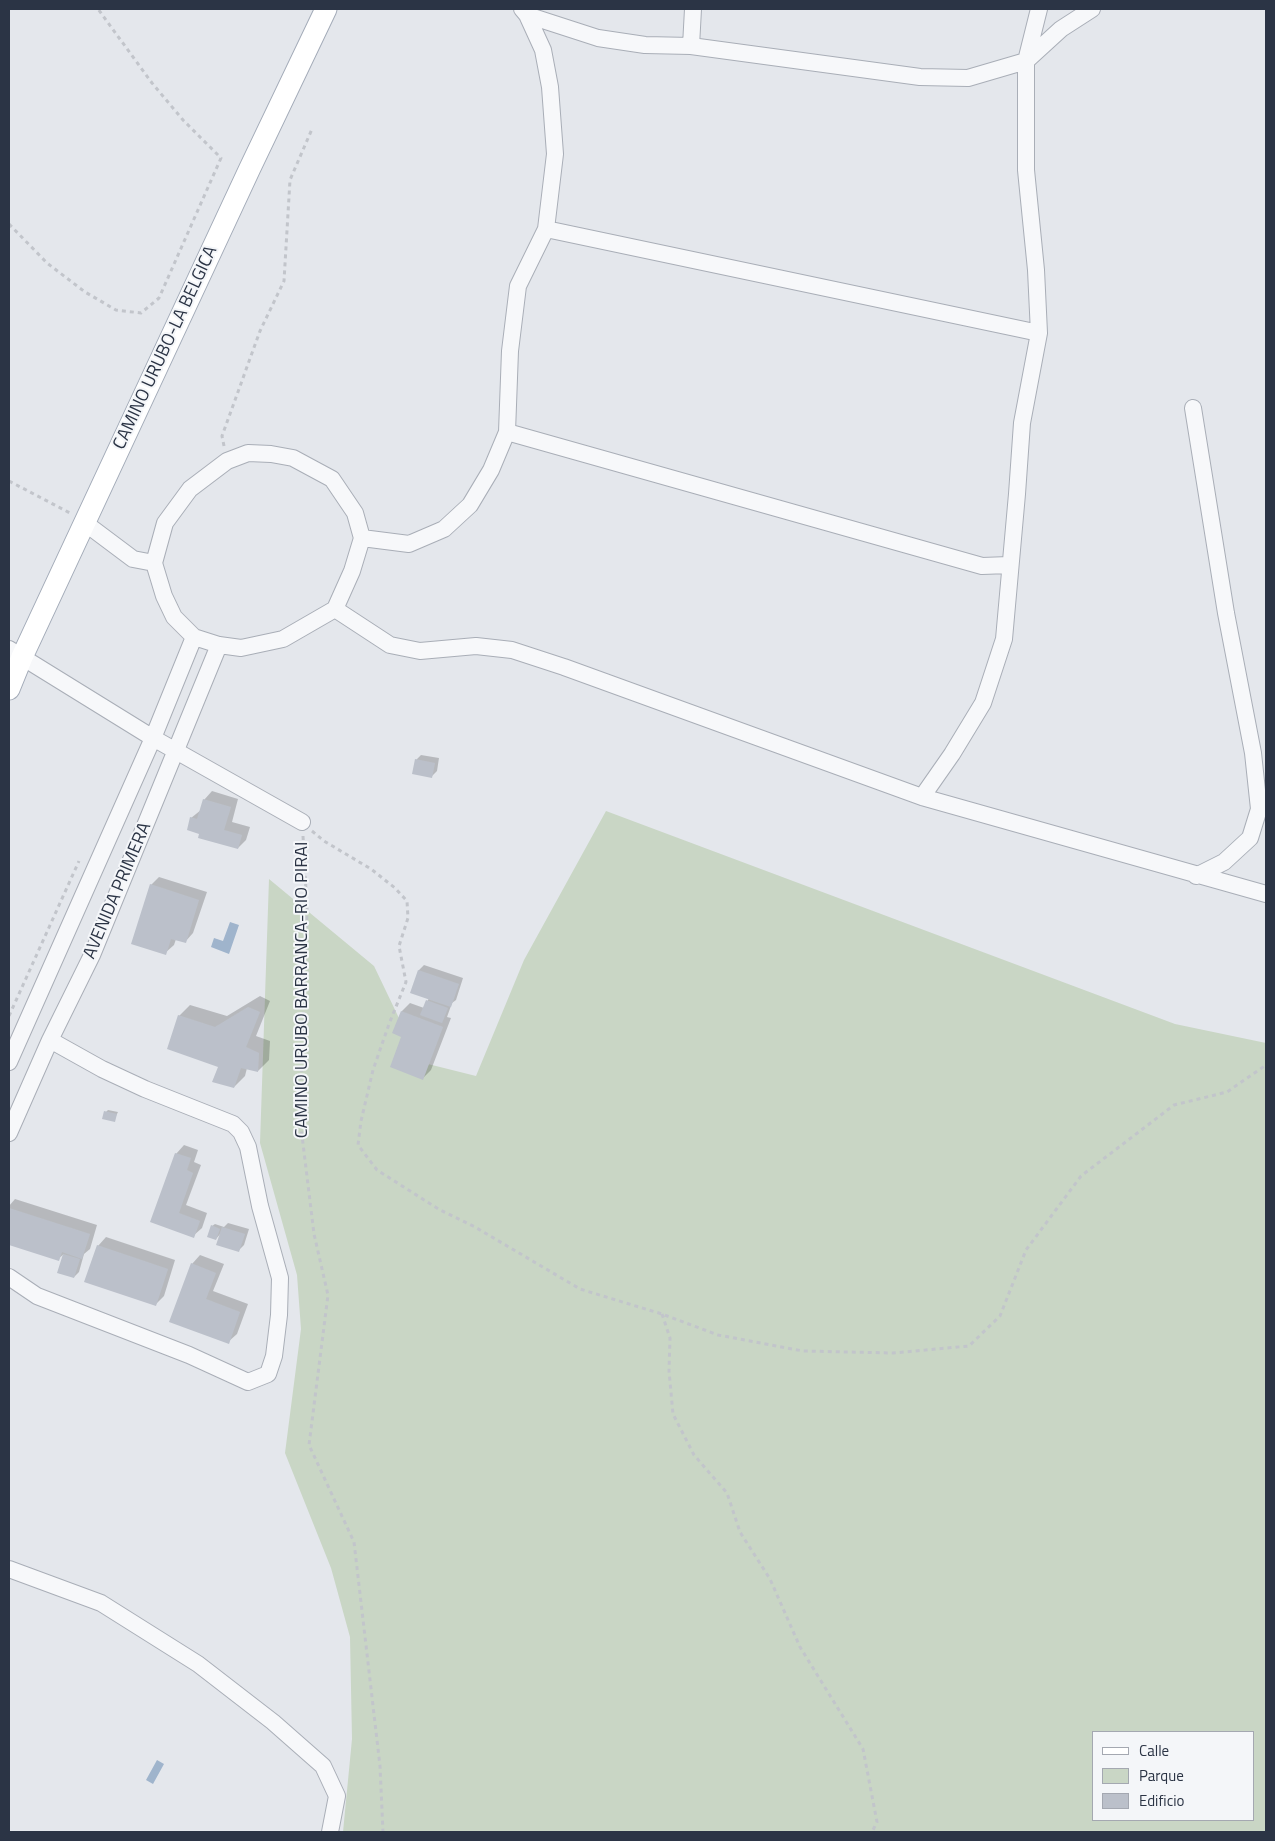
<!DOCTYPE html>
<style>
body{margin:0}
#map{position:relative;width:1275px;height:1841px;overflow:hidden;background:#e4e7ec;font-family:"Titillium Web",sans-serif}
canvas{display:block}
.frame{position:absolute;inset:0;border:10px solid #2b3445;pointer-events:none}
.legend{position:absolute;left:1092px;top:1731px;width:162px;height:90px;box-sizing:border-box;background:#f4f6f9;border:1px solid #a4a8b1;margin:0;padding:6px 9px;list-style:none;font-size:15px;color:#2b3445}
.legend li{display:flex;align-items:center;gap:10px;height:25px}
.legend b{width:25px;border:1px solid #a4a8b1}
</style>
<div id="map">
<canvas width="1275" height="1841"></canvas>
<div class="frame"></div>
<ul class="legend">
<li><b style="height:6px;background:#fff"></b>Calle</li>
<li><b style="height:14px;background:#c9d6c5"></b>Parque</li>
<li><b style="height:14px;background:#bbc0ca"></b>Edificio</li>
</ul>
</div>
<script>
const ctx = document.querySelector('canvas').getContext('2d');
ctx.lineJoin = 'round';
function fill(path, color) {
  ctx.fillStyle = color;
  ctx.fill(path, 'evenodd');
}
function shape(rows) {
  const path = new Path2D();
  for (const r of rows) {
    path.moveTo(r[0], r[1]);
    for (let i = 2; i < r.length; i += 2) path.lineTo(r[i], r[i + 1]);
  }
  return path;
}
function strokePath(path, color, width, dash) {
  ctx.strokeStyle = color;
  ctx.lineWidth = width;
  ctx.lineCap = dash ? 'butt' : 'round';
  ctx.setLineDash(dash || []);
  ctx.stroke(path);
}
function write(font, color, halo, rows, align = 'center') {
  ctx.font = font + ' "Titillium Web",sans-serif';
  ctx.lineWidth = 4;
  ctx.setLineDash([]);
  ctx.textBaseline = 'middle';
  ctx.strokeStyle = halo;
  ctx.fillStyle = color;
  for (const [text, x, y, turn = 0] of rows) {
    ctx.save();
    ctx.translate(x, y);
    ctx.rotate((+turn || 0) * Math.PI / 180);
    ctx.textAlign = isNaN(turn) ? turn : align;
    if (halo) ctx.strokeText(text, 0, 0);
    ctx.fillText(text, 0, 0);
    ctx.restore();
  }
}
const green = shape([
 [606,811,1175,1024,1266,1043,1266,1832,343,1832,352,1739,350,1637,331,1568,285,1453,301,1329,297,1275,260,1143,269,879,374,966,420,1062,476,1076,524,960],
 [1094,1732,1254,1732,1254,1820,1094,1820]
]);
const water = shape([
 [230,922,239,925,229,954,211,947,214,938,223,941],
 [157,1760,164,1764,153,1784,146,1780]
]);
const shadow = shape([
 [421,755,439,758,437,771,432,776,416,760],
 [212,791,238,799,232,822,250,827,246,840,238,848,201,833,191,818,201,810,204,800],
 [159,877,207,892,193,933,185,942,176,939,174,945,165,953,151,885],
 [424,965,463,978,456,1000,452,1003,447,1017,451,1018,431,1070,422,1079,403,1036,394,1033,402,1011,410,1003,424,1008,429,998,412,992,419,970],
 [260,996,270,1001,256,1036,270,1041,269,1060,258,1071,247,1068,245,1076,234,1087,179,1016,190,1005,227,1016],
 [108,1110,118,1112,114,1120,106,1112],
 [184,1145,198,1150,194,1162,201,1165,186,1205,207,1213,202,1228,193,1236,152,1222,176,1154],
 [15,1199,97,1225,90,1249,84,1254,79,1272,74,1277,59,1273,64,1254,58,1259,9,1237,9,1206],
 [228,1223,249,1229,244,1245,239,1250,221,1233,216,1239,212,1226,215,1224,224,1227],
 [106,1237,175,1260,164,1296,155,1305,98,1246],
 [200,1255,224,1264,213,1291,248,1304,237,1334,228,1342,171,1321,192,1264]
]);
const building = shape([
 [415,759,435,763,432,778,412,774],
 [203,799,231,807,224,830,242,835,238,849,198,838,199,834,187,830,190,817,197,819],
 [150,884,199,900,186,943,171,939,166,955,131,944],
 [418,970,459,984,451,1007,410,993],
 [426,1000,448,1008,442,1023,420,1015],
 [248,1007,260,1012,246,1047,259,1053,258,1072,241,1068,234,1088,212,1082,218,1067,167,1049,178,1015,215,1027],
 [401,1011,443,1027,423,1080,390,1067,401,1037,392,1033],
 [104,1111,117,1114,115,1122,102,1119],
 [175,1153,191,1158,187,1170,193,1173,179,1213,200,1221,194,1238,150,1222],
 [9,1208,90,1234,82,1259,62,1252,59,1261,9,1245,10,1239,9,1238],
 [211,1225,220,1229,216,1240,207,1237],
 [222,1227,245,1234,239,1252,216,1245],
 [97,1245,168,1269,156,1306,84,1282],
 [63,1254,80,1259,74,1278,57,1273],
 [191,1263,216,1273,206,1299,240,1312,229,1344,169,1322]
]);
const path = shape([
 [9,224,47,263,85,292,116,310,141,313,159,298,221,158,183,120,152,83,98,9],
 [224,446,222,436,260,331,284,281,290,180,312,129],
 [9,481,70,513],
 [312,831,324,841,371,869,395,888,407,901,408,918,399,946,406,982,389,1024,373,1070,361,1121,358,1145,377,1170,440,1210,475,1227,580,1289,662,1314,718,1335,803,1351,893,1353,969,1346,1000,1316,1026,1250,1081,1176,1174,1105,1227,1092,1266,1065],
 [303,836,307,909,300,1119,314,1234,328,1295,309,1445,354,1542,380,1766,383,1832],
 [9,1016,79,861],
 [662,1314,670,1338,669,1371,673,1414,694,1455,727,1493,740,1532,770,1579,800,1647,863,1749,877,1822,872,1832]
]);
const minor = shape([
 [527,15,598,38,645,45,691,46,920,77,968,78,1026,61,1061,29,1092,9],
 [691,46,693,9],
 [546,229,1039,333],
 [1193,408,1226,613,1253,753,1259,809,1250,838,1224,862,1196,876],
 [507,432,982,566,1009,565],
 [248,453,271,454,293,458,332,479,355,513,362,538,352,571,335,609,283,639,241,648,219,645,194,637,174,617,164,596,154,563,165,523,190,489,227,461,248,453],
 [85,523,133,559,154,563],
 [362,538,409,544,444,529,470,505,491,470,507,432,510,351,518,286,546,229,555,154,550,87,543,50,527,15,522,9],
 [335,609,390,645,420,651,476,646,512,650,564,667,922,797,1266,894],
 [9,649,153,738,302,822],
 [922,797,952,754,983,703,1004,639,1017,494,1022,423,1039,333,1036,270,1026,170,1026,61,1039,9],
 [9,1062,153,738,194,637],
 [9,1133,50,1040,92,955,219,645],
 [9,1277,37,1296,189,1355,248,1382,268,1374,274,1356,279,1315,280,1278,260,1206,248,1147,241,1132,233,1124,145,1089,102,1069,50,1040],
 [9,1569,101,1603,198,1664,273,1722,323,1766,337,1796,330,1832]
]);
const major = shape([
 [9,689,22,657,250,168,326,9]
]);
const streetNames = [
 ["CAMINO URUBO-LA BELGICA",166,348,-65],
 ["AVENIDA PRIMERA",118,891,-67],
 ["CAMINO URUBO BARRANCA-RIO PIRAI",303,990,-90]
];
fill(green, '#c9d6c5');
fill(water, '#9fb4cc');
fill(shadow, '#0003');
fill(building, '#bbc0ca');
strokePath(minor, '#a9aeb7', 18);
strokePath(major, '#a3abb8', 23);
strokePath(path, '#c2c5cb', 3, [4, 4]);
strokePath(minor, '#f7f8fa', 16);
strokePath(major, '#fff', 21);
write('18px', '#2b3445', '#f4f6f9', streetNames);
</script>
